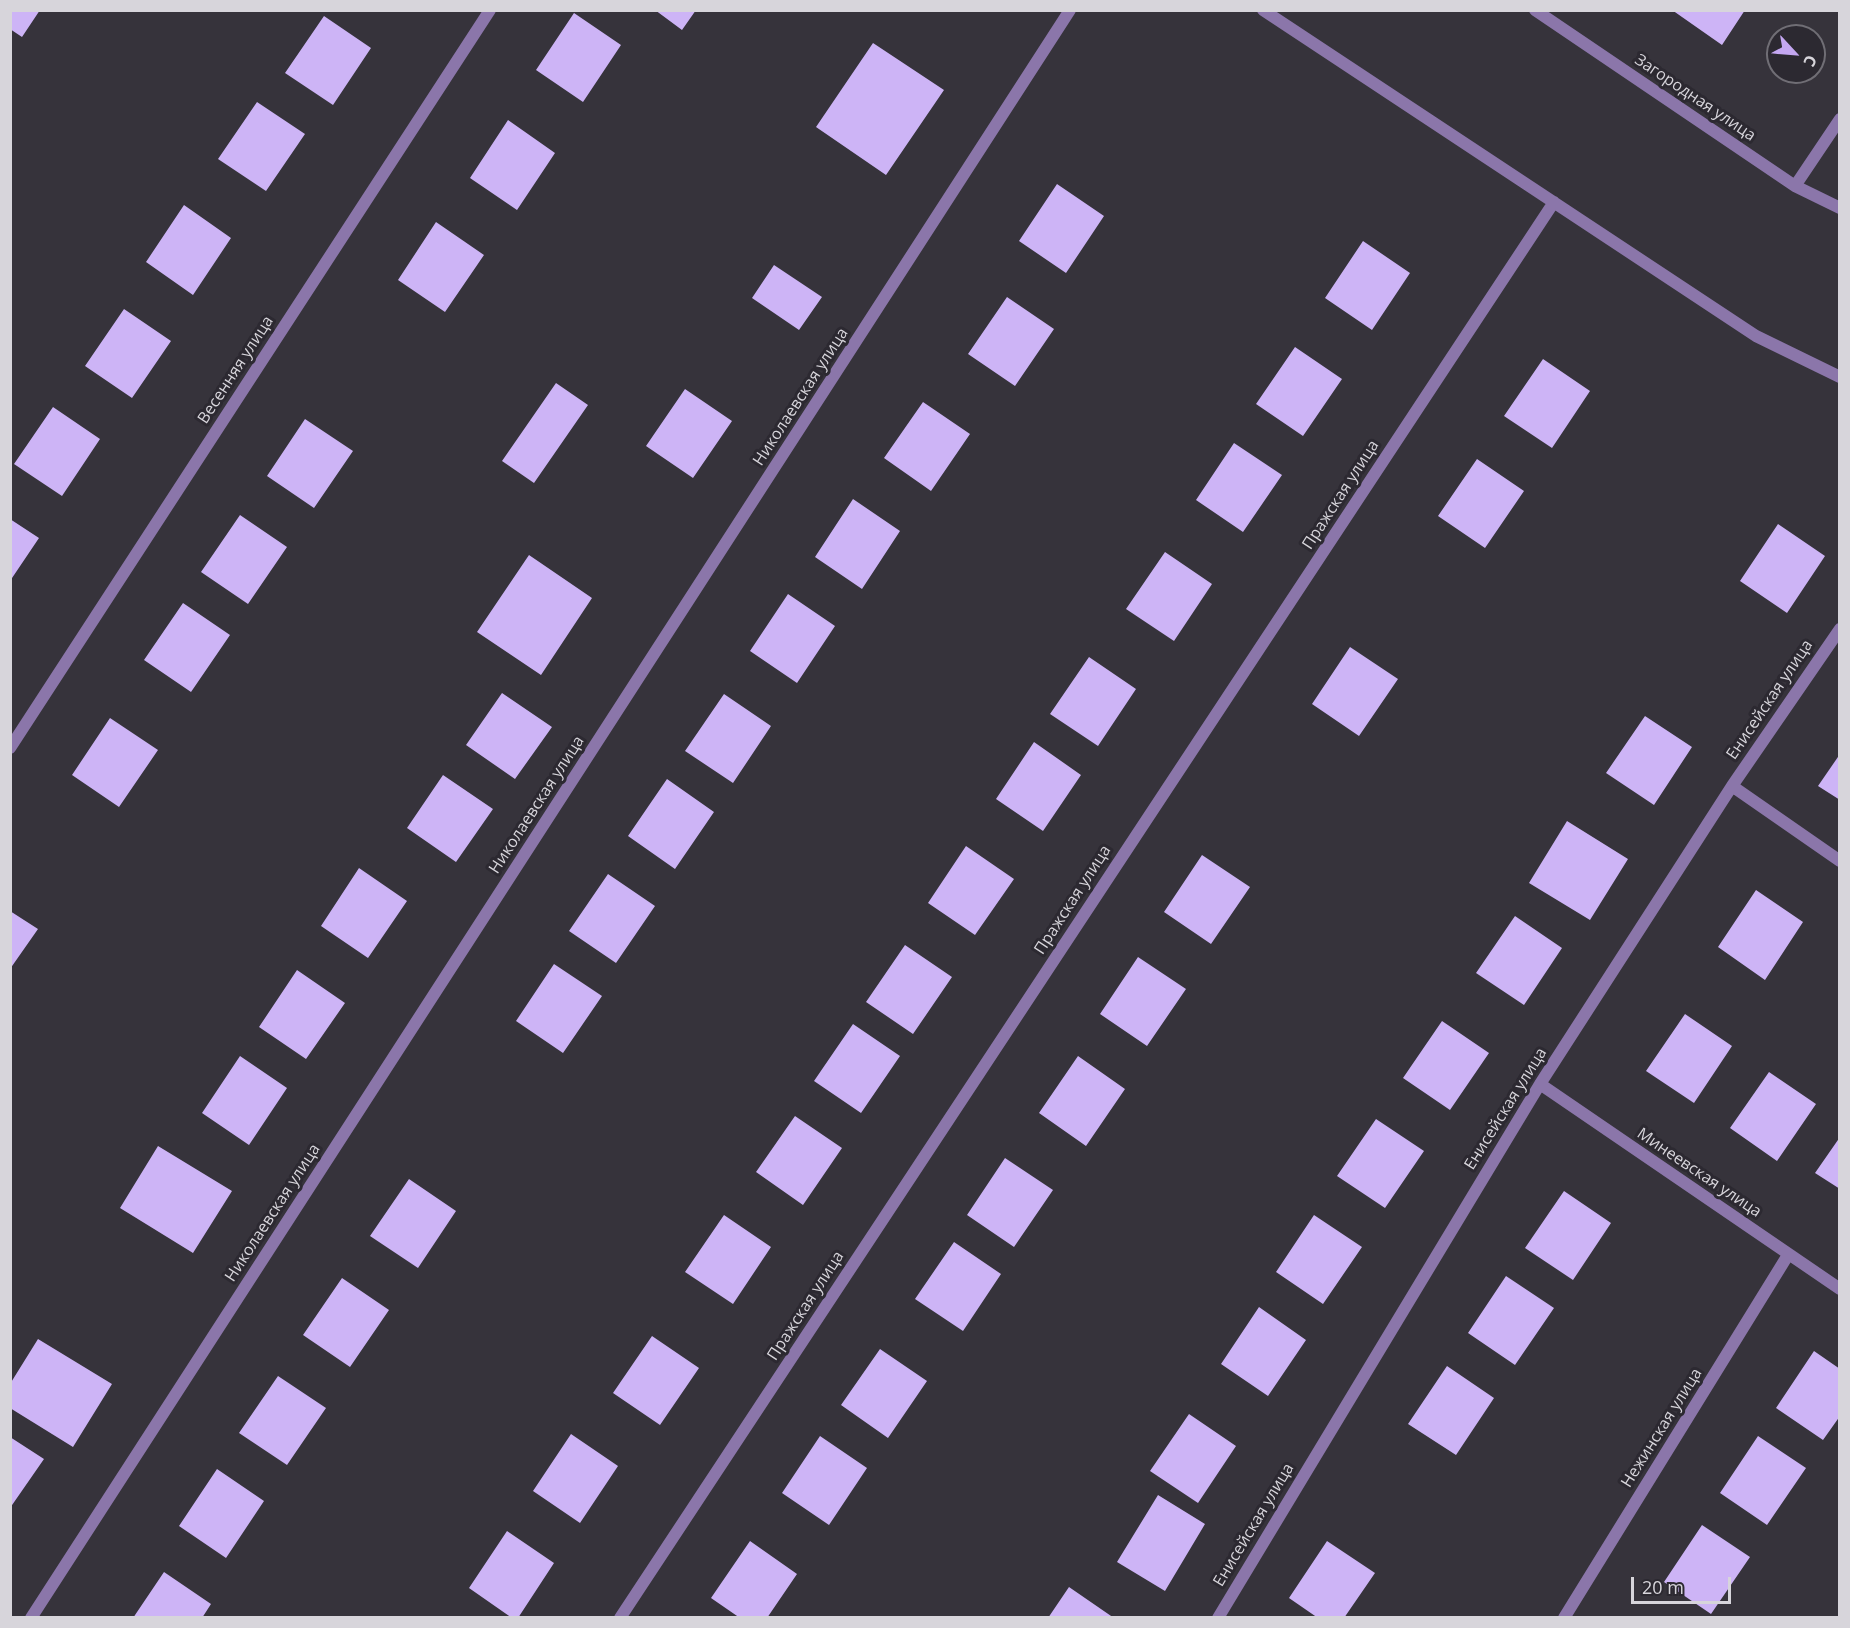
<!DOCTYPE html>
<meta charset="utf-8">
<style>
body{margin:0}
#map{position:relative;width:1850px;height:1628px;overflow:hidden;background:#36333b;font-family:"Open Sans",sans-serif}
canvas{display:block}
.frame{position:absolute;inset:0;border:12px solid #d7d5db;pointer-events:none}
.north{position:absolute;left:1766px;top:24px;width:60px;height:60px;box-sizing:border-box;background:#2c2931;border:2px solid #706e75;border-radius:50%;rotate:116deg;font-size:16px;font-weight:700;line-height:24px;text-align:center;color:#d7d5db}
.north::after{content:'';display:block;margin:auto;width:21px;height:27px;background:#c4a7f1;clip-path:polygon(50% 0,100% 100%,50% 72%,0 100%)}
.scale{position:absolute;left:1631px;top:1577px;width:100px;height:27px;box-sizing:border-box;border:3px solid #d7d5db;border-top:0;padding-left:8px;font-size:18px;line-height:21px;white-space:nowrap;color:#d7d5db;-webkit-text-stroke:4px #2c2931;paint-order:stroke}
</style>
<div id="map">
<canvas width="1850" height="1628"></canvas>
<div class="frame"></div>
<div class="north">С</div>
<div class="scale">20 m</div>
</div>
<script>
const ctx = document.querySelector('canvas').getContext('2d');
ctx.lineJoin = 'round';
function fill(path, color) {
  ctx.fillStyle = color;
  ctx.fill(path, 'evenodd');
}
function shape(rows) {
  const path = new Path2D();
  for (const r of rows) {
    path.moveTo(r[0], r[1]);
    for (let i = 2; i < r.length; i += 2) path.lineTo(r[i], r[i + 1]);
  }
  return path;
}
function strokePath(path, color, width, dash) {
  ctx.strokeStyle = color;
  ctx.lineWidth = width;
  ctx.lineCap = dash ? 'butt' : 'round';
  ctx.setLineDash(dash || []);
  ctx.stroke(path);
}
function write(font, color, halo, rows, align = 'center') {
  ctx.font = font + ' "Open Sans",sans-serif';
  ctx.lineWidth = 6;
  ctx.setLineDash([]);
  ctx.textBaseline = 'middle';
  ctx.strokeStyle = halo;
  ctx.fillStyle = color;
  for (const [text, x, y, turn = 0] of rows) {
    ctx.save();
    ctx.translate(x, y);
    ctx.rotate((+turn || 0) * Math.PI / 180);
    ctx.textAlign = isNaN(turn) ? turn : align;
    if (halo) ctx.strokeText(text, 0, 0);
    ctx.fillText(text, 0, 0);
    ctx.restore();
  }
}
const building = shape([
 [10,10,40,10,22,37,10,29],
 [655,10,696,10,682,30],
 [1672,10,1745,10,1722,45],
 [574,13,621,45,583,102,536,70],
 [324,16,371,48,333,105,285,73],
 [873,43,944,90,886,175,816,127],
 [257,102,305,134,266,191,218,159],
 [508,120,555,153,517,210,470,178],
 [1057,184,1104,216,1066,273,1019,241],
 [184,205,231,238,193,295,146,262],
 [436,222,484,255,445,312,398,280],
 [1363,241,1410,273,1372,330,1325,298],
 [774,265,822,297,799,330,752,298],
 [1007,297,1054,329,1015,386,968,354],
 [124,309,171,341,132,398,85,366],
 [1295,347,1342,379,1303,436,1256,404],
 [1543,359,1590,391,1552,448,1504,416],
 [556,383,588,405,534,483,502,461],
 [685,389,732,421,693,478,646,446],
 [923,402,970,434,931,491,884,458],
 [53,407,100,439,62,496,14,464],
 [305,419,353,451,314,508,267,476],
 [1234,443,1282,475,1243,532,1196,500],
 [1477,459,1524,491,1485,548,1438,516],
 [853,499,900,531,862,589,815,557],
 [240,515,287,547,248,604,201,572],
 [10,519,39,538,10,581],
 [1778,524,1825,556,1787,613,1740,581],
 [1165,552,1212,584,1174,641,1126,609],
 [529,555,592,598,541,675,477,632],
 [788,594,835,626,797,683,750,651],
 [183,603,230,635,191,692,144,660],
 [1350,647,1398,679,1359,736,1312,704],
 [1089,657,1136,689,1098,746,1050,714],
 [502,693,552,727,515,779,466,745],
 [724,694,771,726,733,783,685,751],
 [1645,716,1692,747,1654,805,1606,773],
 [110,718,158,750,119,807,72,775],
 [1034,742,1081,775,1043,831,996,799],
 [1840,754,1840,800,1818,786],
 [443,775,493,809,456,862,407,828],
 [667,779,714,812,675,869,628,836],
 [1567,821,1628,859,1590,920,1529,883],
 [966,846,1014,879,975,935,928,903],
 [1202,855,1250,887,1211,944,1164,912],
 [359,868,407,901,368,958,321,926],
 [608,874,655,906,616,963,569,931],
 [1756,890,1803,922,1765,980,1718,947],
 [10,911,38,929,10,969],
 [1515,916,1562,948,1524,1005,1476,973],
 [905,945,952,977,913,1034,866,1002],
 [1138,957,1186,989,1147,1046,1100,1014],
 [554,964,602,996,563,1053,516,1021],
 [297,970,345,1003,306,1059,259,1027],
 [1685,1014,1732,1046,1694,1103,1646,1071],
 [1442,1021,1489,1053,1450,1110,1403,1078],
 [853,1024,900,1056,861,1113,814,1081],
 [240,1056,287,1088,249,1145,202,1113],
 [1078,1056,1125,1089,1086,1146,1039,1113],
 [1769,1072,1816,1104,1777,1161,1730,1128],
 [795,1116,842,1148,803,1205,756,1172],
 [1376,1119,1424,1151,1385,1208,1337,1176],
 [1840,1137,1840,1189,1815,1173],
 [158,1146,232,1191,193,1253,120,1208],
 [1005,1158,1053,1190,1014,1247,967,1215],
 [409,1179,456,1211,418,1268,370,1236],
 [1564,1191,1611,1223,1573,1280,1525,1248],
 [724,1215,771,1247,733,1304,685,1272],
 [1314,1215,1362,1247,1323,1304,1276,1272],
 [954,1242,1001,1274,963,1331,915,1299],
 [1506,1276,1554,1308,1515,1365,1468,1333],
 [342,1278,389,1310,350,1367,303,1335],
 [1259,1307,1306,1340,1268,1396,1221,1364],
 [652,1336,699,1368,660,1425,613,1393],
 [38,1339,112,1384,73,1447,10,1408,10,1384],
 [880,1349,927,1381,888,1438,841,1405],
 [1814,1351,1840,1369,1840,1416,1823,1440,1776,1408],
 [1447,1366,1494,1398,1456,1455,1408,1424],
 [278,1376,326,1408,287,1465,239,1433],
 [1189,1414,1236,1446,1198,1503,1150,1471],
 [571,1434,618,1466,580,1523,533,1491],
 [820,1436,867,1468,829,1525,782,1493],
 [1758,1436,1806,1468,1767,1525,1720,1493],
 [10,1437,44,1459,10,1508],
 [217,1469,264,1501,226,1558,179,1526],
 [1158,1495,1205,1524,1165,1591,1117,1562],
 [1702,1525,1750,1557,1711,1614,1664,1582],
 [507,1531,554,1563,518,1618,512,1618,469,1588],
 [750,1541,797,1574,767,1618,740,1618,711,1598],
 [1327,1541,1375,1573,1344,1618,1318,1618,1289,1598],
 [164,1572,211,1604,202,1618,133,1618],
 [1069,1587,1114,1618,1048,1618]
]);
const street = shape([
 [1263,10,1756,336,1840,377],
 [1535,10,1795,186,1840,208],
 [1795,186,1840,119],
 [10,748,490,10],
 [1732,786,1840,861],
 [1540,1084,1840,1289],
 [31,1618,1070,10],
 [620,1618,1554,202],
 [1218,1618,1540,1084,1732,786,1840,629],
 [1564,1618,1788,1255]
]);
const streetNames = [
 ["Загородная улица",1695,98,34],
 ["Весенняя улица",236,370,-57],
 ["Николаевская улица",801,397,-57],
 ["Пражская улица",1341,495,-57],
 ["Енисейская улица",1770,700,-56],
 ["Николаевская улица",537,805,-57],
 ["Пражская улица",1073,900,-57],
 ["Енисейская улица",1506,1109,-58],
 ["Минеевская улица",1699,1173,34],
 ["Николаевская улица",273,1213,-57],
 ["Пражская улица",806,1306,-57],
 ["Нежинская улица",1662,1428,-58],
 ["Енисейская улица",1254,1525,-59]
];
fill(building, '#cdb4f6');
strokePath(street, '#8b76aa', 12);
write('16px', '#d7d5db', '#2c2931', streetNames);
</script>
